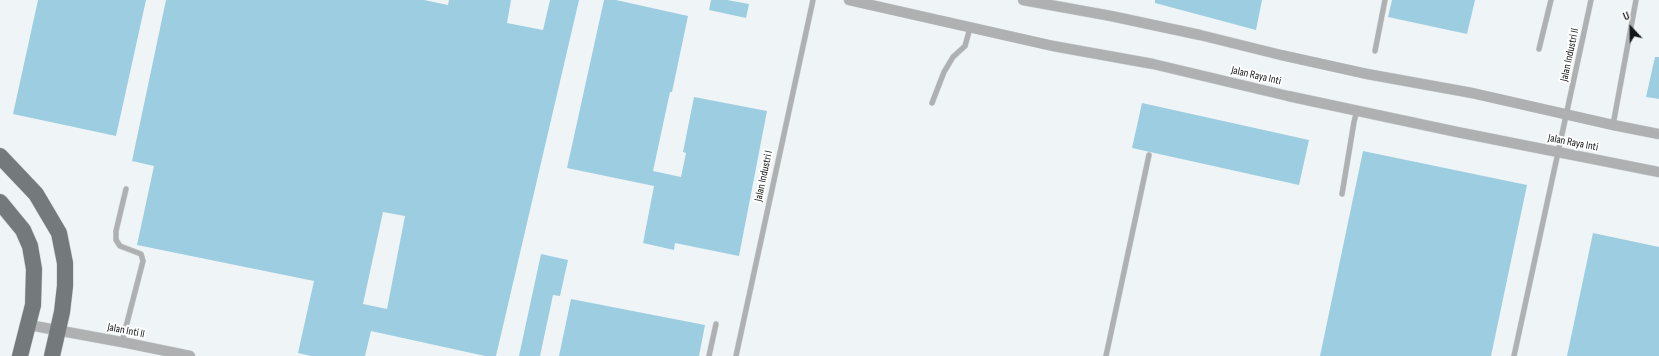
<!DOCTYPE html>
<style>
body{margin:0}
#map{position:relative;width:1659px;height:356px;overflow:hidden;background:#eff5f7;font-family:"Sofia Sans Condensed",sans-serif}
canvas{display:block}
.north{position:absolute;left:1611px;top:8px;width:40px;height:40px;-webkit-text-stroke:3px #fff;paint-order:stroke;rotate:338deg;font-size:11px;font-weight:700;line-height:16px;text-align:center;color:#141617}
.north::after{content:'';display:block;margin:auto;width:14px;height:18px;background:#141617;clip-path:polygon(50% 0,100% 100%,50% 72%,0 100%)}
</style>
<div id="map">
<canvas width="1659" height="356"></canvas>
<div class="north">U</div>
</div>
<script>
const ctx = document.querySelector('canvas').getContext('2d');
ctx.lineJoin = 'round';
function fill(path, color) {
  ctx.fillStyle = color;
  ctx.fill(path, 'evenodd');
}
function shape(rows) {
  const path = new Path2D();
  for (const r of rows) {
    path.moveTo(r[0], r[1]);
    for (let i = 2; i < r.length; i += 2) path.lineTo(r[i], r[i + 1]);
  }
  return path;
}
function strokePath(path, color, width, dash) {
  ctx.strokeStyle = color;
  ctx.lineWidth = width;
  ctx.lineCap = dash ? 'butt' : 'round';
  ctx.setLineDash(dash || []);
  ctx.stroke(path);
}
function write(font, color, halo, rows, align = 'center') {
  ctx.font = font + ' "Sofia Sans Condensed",sans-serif';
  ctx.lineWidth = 4;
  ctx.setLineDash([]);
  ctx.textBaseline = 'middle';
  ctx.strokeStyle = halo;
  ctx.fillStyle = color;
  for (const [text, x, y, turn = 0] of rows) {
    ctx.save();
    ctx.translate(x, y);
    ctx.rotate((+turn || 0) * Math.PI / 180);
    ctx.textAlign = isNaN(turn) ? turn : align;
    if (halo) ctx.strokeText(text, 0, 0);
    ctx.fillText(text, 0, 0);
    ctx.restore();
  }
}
const building = shape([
 [38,0,146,0,116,136,13,114],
 [166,0,424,0,448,5,449,0,511,0,507,23,543,30,550,0,579,0,496,356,485,356,371,331,365,356,311,356,298,353,314,281,137,245,154,166,132,161],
 [383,212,405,216,387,309,363,304],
 [604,0,616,0,688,16,672,92,670,92,653,171,681,177,686,153,683,152,694,97,767,111,739,256,675,243,674,250,643,243,654,186,567,168],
 [711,0,727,0,749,4,746,18,709,10],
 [1155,0,1262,0,1256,30,1155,3],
 [1392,0,1475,0,1467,34,1388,17],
 [1655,57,1659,57,1659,99,1646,97],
 [1142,103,1309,140,1299,185,1132,148],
 [1363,151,1527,185,1491,356,1320,356],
 [1593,233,1659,247,1659,356,1567,356],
 [541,254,568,260,560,296,553,295,540,356,519,356],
 [571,299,705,325,699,356,559,356]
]);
const lane = shape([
 [1539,49,1551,0],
 [1375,51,1385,0],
 [932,103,944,72,953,57,965,46,970,28],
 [1613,125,1636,0],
 [1342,194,1354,122,1357,110],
 [122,342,143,261,141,254,120,246,116,240,116,231,126,189],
 [709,356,716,324],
 [736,356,813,0],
 [1106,356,1149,155],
 [1514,356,1591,0]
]);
const street = shape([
 [849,0,1053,46,1153,64,1288,96,1457,132,1659,172],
 [1023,0,1111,16,1200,35,1281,55,1367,74,1472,93,1613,125,1659,134],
 [29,325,127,343,190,356]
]);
const primary = shape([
 [0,156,36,194,59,233,65,263,65,286,62,312,52,356],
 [0,202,23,230,30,246,34,269,33,305,20,356]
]);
const streetNames = [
 ["Jalan Industri II",1570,55,-78],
 ["Jalan Raya Inti",1256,76,13],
 ["Jalan Raya Inti",1573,143,11],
 ["Jalan Industri I",764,176,-78],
 ["Jalan Inti II",126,331,11]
];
fill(building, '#9dcde1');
strokePath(lane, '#ccd1d3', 6);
strokePath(street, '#ccd1d3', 11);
strokePath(primary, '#ccd1d3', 17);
strokePath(lane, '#aeb0b2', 5);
strokePath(street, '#aeb0b2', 10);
strokePath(primary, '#74797b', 16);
write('11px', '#141617', '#fff', streetNames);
</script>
